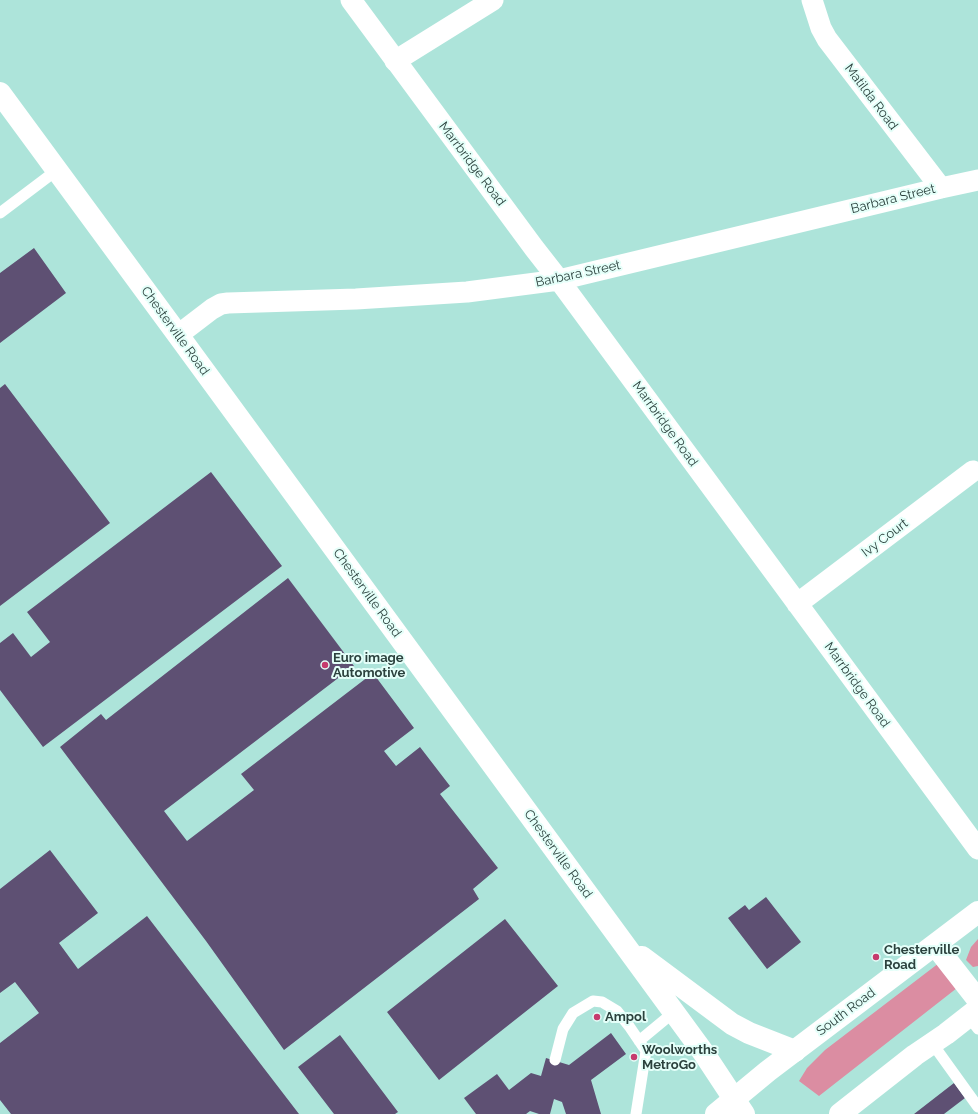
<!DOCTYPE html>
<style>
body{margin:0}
canvas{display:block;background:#ade4da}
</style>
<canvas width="978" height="1114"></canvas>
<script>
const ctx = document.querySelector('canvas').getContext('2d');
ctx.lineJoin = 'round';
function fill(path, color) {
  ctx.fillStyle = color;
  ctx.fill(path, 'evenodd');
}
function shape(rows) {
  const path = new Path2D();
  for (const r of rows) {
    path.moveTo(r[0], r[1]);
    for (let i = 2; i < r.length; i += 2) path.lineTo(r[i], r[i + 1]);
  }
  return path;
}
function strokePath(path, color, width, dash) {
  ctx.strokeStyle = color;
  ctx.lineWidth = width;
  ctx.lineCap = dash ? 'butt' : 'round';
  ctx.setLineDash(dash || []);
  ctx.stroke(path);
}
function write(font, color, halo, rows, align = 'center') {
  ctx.font = font + ' Raleway,sans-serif';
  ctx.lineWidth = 4;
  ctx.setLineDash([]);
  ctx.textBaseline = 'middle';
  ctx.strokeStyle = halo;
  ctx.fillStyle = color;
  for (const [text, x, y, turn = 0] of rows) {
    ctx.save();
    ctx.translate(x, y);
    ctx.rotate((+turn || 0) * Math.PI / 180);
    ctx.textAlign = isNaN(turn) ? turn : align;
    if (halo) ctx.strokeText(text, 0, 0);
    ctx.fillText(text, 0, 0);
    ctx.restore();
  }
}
const green = shape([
 [978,939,978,966,973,967,966,960,971,947],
 [939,963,957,988,819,1096,799,1081,807,1068,825,1050]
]);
const building = shape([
 [34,248,66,293,0,343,0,273],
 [5,384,110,523,0,606,0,388],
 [211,472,282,566,43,747,0,690,0,643,13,633,31,657,50,642,27,612],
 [288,578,354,666,164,811,187,841,254,790,241,774,373,673,414,728,384,751,396,766,420,747,450,786,440,794,498,868,473,889,479,899,284,1050,206,941,60,747,101,714,106,720],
 [50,850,98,913,59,943,78,969,147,916,299,1114,11,1114,0,1100,0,1043,39,1013,15,982,0,993,0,889],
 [766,897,801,942,767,969,728,918,745,905,749,910],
 [505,919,558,986,439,1080,387,1012],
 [611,1033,626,1054,591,1080,601,1114,566,1114,562,1102,554,1099,550,1114,539,1114,530,1111,526,1114,476,1114,464,1098,497,1074,509,1090,531,1073,541,1076,546,1058,569,1065],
 [340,1035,398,1112,395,1114,334,1114,298,1067],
 [954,1083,965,1098,944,1114,914,1114]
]);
const lane = shape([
 [0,213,57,170],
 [968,1016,978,1029],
 [639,1041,674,1012],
 [932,1043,978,1107],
 [555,1060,563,1029,573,1013,593,1001,602,1002,617,1011,629,1026,646,1051,636,1114]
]);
const street = shape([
 [351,0,534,248,559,280,978,849],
 [812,0,821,28,827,39,941,188],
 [395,61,493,0],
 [178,335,212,309,221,304,228,303,356,299,467,292,559,280,941,188,978,180],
 [797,604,973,471]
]);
const secondary = shape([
 [0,93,178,335,703,1052,744,1114],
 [642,957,732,1024,749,1033,795,1051]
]);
const highway = shape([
 [935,945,978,1000],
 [716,1114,768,1071,978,912],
 [840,1114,915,1055,946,1034,978,1009]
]);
const markers = [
 [325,665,4,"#c63b6e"],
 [876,957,4,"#c63b6e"],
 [597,1017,4,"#c63b6e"],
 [634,1057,4,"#c63b6e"]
];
const streetNames = [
 ["Matilda Road",871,97,53],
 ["Marrbridge Road",472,164,53],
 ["Barbara Street",893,199,-14],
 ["Barbara Street",578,274,-12],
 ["Chesterville Road",175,331,54],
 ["Marrbridge Road",665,424,54],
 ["Ivy Court",885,538,-37],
 ["Chesterville Road",367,593,54],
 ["Marrbridge Road",857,685,54],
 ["Chesterville Road",558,854,54],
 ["South Road",846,1012,-37]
];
const poiNames = [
 ["Euro image",333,658],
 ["Automotive",333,673],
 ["Chesterville",884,950],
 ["Road",884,965],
 ["Ampol",605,1017],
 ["Woolworths",642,1050],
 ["MetroGo",642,1065]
];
fill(green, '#db8da2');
fill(building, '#5e5073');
strokePath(lane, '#fff', 11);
strokePath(street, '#fff', 21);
strokePath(secondary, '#fff', 22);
strokePath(highway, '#fff', 22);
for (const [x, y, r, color] of markers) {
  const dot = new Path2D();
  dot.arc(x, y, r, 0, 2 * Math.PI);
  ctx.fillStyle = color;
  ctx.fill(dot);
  strokePath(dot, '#e4fff9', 1.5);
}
write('13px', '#2b413d', '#e4fff9', streetNames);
write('bold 13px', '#2b413d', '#e4fff9', poiNames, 'left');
</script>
